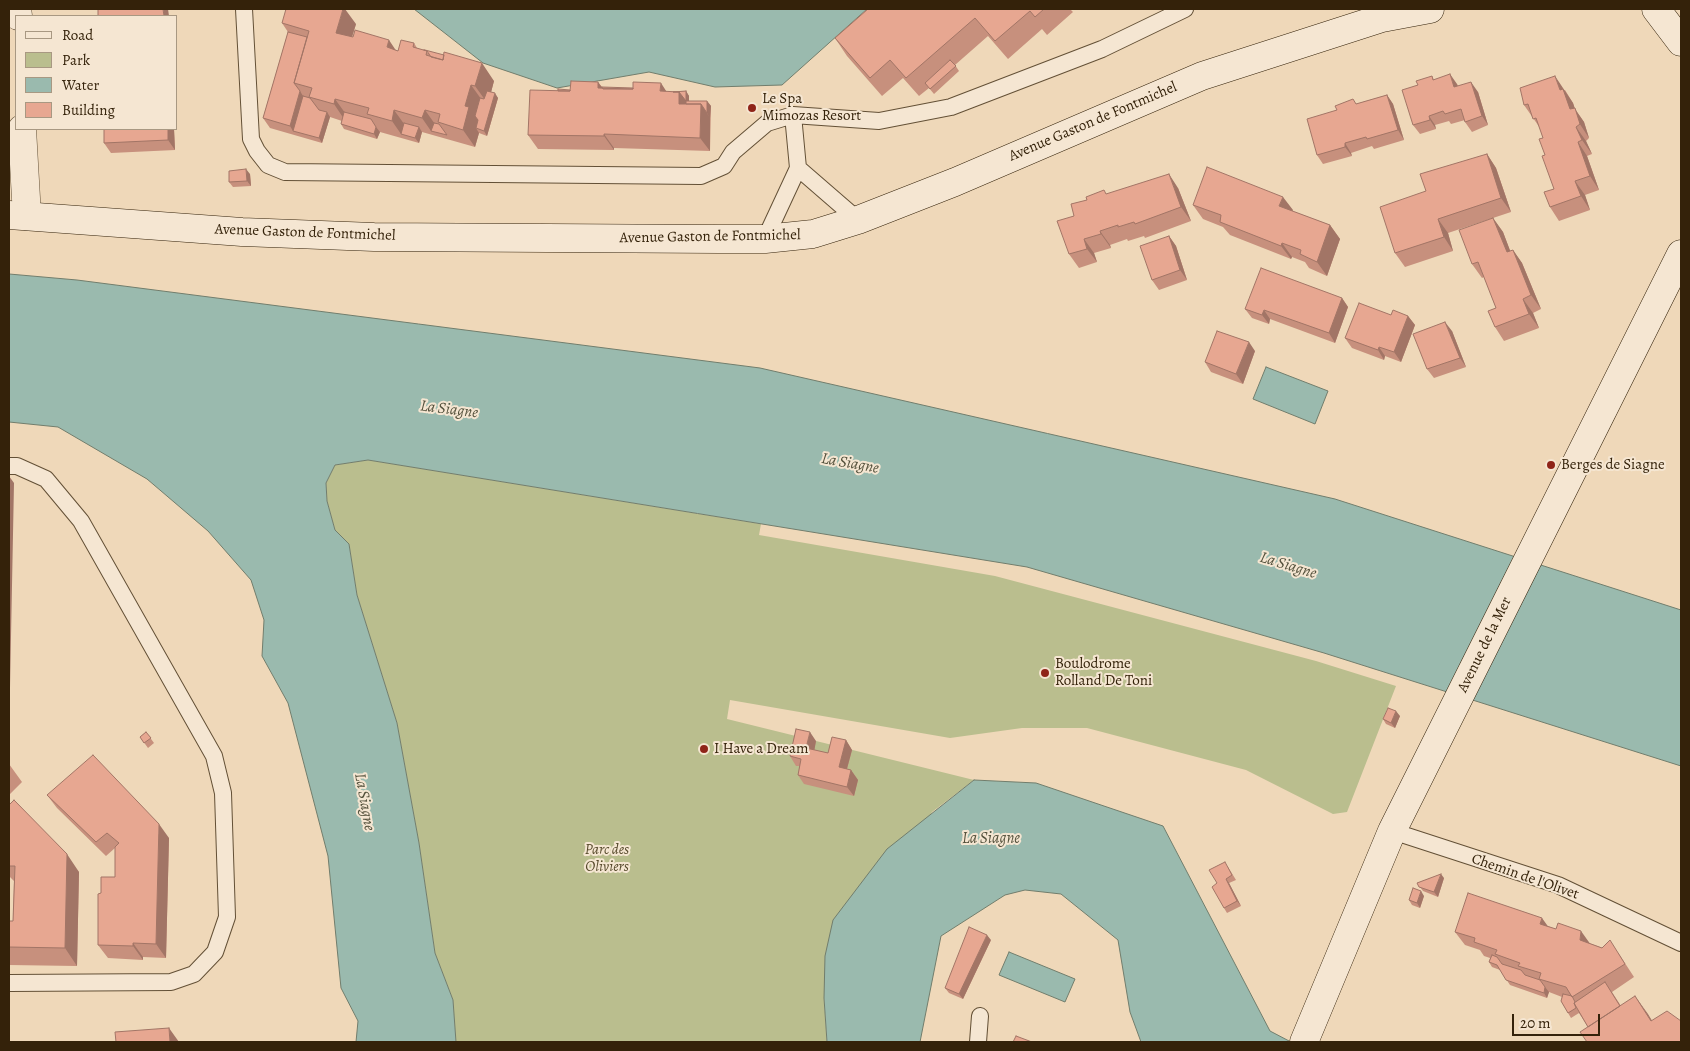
<!DOCTYPE html>
<style>
body{margin:0}
#map{position:relative;width:1690px;height:1051px;overflow:hidden;background:#efd8b9;font-family:Alegreya,serif}
canvas{display:block}
.frame{position:absolute;inset:0;border:10px solid #34220a;pointer-events:none}
.legend{position:absolute;left:15px;top:15px;width:162px;height:115px;box-sizing:border-box;background:#f5e6d2;border:1px solid #a89882;margin:0;padding:6px 9px;list-style:none;font-size:15px;color:#34220a}
.legend li{display:flex;align-items:center;gap:10px;height:25px}
.legend b{width:25px;border:1px solid #a89882}
.scale{position:absolute;left:1512px;top:1014px;width:88px;height:22px;box-sizing:border-box;border:2px solid #34220a;border-top:0;padding-left:6px;font-size:15px;line-height:18px;white-space:nowrap;color:#34220a;-webkit-text-stroke:4px #f5e6d2;paint-order:stroke}
</style>
<div id="map">
<canvas width="1690" height="1051"></canvas>
<div class="frame"></div>
<ul class="legend">
<li><b style="height:6px;background:#f5e6d2"></b>Road</li>
<li><b style="height:14px;background:#babe8e"></b>Park</li>
<li><b style="height:14px;background:#9abaae"></b>Water</li>
<li><b style="height:14px;background:#e7a791"></b>Building</li>
</ul>
<div class="scale">20 m</div>
</div>
<script>
const ctx = document.querySelector('canvas').getContext('2d');
ctx.lineJoin = 'round';
function fill(path, color) {
  ctx.fillStyle = color;
  ctx.fill(path, 'evenodd');
}
function shape(rows) {
  const path = new Path2D();
  for (const r of rows) {
    path.moveTo(r[0], r[1]);
    for (let i = 2; i < r.length; i += 2) path.lineTo(r[i], r[i + 1]);
  }
  return path;
}
function strokePath(path, color, width, dash) {
  ctx.strokeStyle = color;
  ctx.lineWidth = width;
  ctx.lineCap = dash ? 'butt' : 'round';
  ctx.setLineDash(dash || []);
  ctx.stroke(path);
}
function write(font, color, halo, rows, align = 'center') {
  ctx.font = font + ' Alegreya,serif';
  ctx.lineWidth = 4;
  ctx.setLineDash([]);
  ctx.textBaseline = 'middle';
  ctx.strokeStyle = halo;
  ctx.fillStyle = color;
  for (const [text, x, y, turn = 0] of rows) {
    ctx.save();
    ctx.translate(x, y);
    ctx.rotate((+turn || 0) * Math.PI / 180);
    ctx.textAlign = isNaN(turn) ? turn : align;
    if (halo) ctx.strokeText(text, 0, 0);
    ctx.fillText(text, 0, 0);
    ctx.restore();
  }
}
const green = shape([
 [368,460,761,524,759,535,995,576,1316,661,1396,686,1347,812,1333,814,1246,770,1087,728,1022,728,950,738,730,700,727,719,974,780,932,812,824,998,827,1042,456,1042,453,1000,435,953,419,843,397,723,357,595,349,544,335,530,327,501,326,483,335,465]
]);
const water = shape([
 [414,9,867,9,782,85,715,87,649,72,557,88,483,63,414,9],
 [9,274,77,280,760,368,1335,499,1681,610,1681,766,1324,653,1027,567,368,460,335,465,326,483,327,501,335,530,349,544,357,595,397,723,419,843,435,953,453,1000,456,1042,356,1042,358,1021,341,988,328,856,288,703,262,656,264,620,251,580,208,531,147,479,58,427,9,422,9,274],
 [1266,367,1328,391,1315,424,1253,399,1266,367],
 [974,780,1036,783,1163,826,1270,1031,1291,1042,1141,1042,1130,1012,1118,940,1061,894,1025,890,1005,895,941,936,920,1042,827,1042,824,998,825,956,833,920,887,849,974,780],
 [1009,952,1075,979,1065,1002,999,975,1009,952]
]);
const lane = shape([
 [244,9,251,139,257,151,268,165,285,172,701,176,724,166,733,152,767,123,793,115,879,121,951,107,1102,49,1185,9],
 [793,115,798,168],
 [765,239,798,168,858,220],
 [9,466,17,466,46,479,81,521,214,756,223,793,227,917,215,952,194,974,171,982,9,983],
 [1392,831,1558,885,1681,943],
 [978,1042,980,1016]
]);
const street = shape([
 [17,9,18,16],
 [22,129,27,216]
]);
const secondary = shape([
 [1656,9,1681,42],
 [9,215,242,232,374,237,718,239,765,239,813,234,858,220,955,182,1202,76,1382,18,1430,9],
 [1304,1042,1392,831,1681,254]
]);
const wall = shape([
 [868,9,1070,9,1073,12,1047,35,1042,29,1008,59,988,36,955,65,959,71,934,94,929,88,919,96,903,78,882,96,847,56,835,38],
 [282,23,356,24,352,37,398,51,414,43,417,48,494,81,491,92,498,98,487,136,479,133,475,147,422,132,419,143,380,132,377,139,344,129,341,124,342,121,330,117,322,143,270,128,263,118,288,32],
 [1432,76,1434,80,1457,84,1458,86,1478,92,1488,125,1472,132,1465,122,1465,120,1451,124,1449,121,1435,125,1436,129,1420,134,1413,125,1418,85],
 [598,82,602,87,667,92,686,91,689,96,689,101,707,101,711,106,710,151,614,148,614,150,538,149,528,135,558,91,570,90],
 [1565,90,1573,103,1575,109,1584,122,1589,138,1586,141,1592,154,1587,156,1599,190,1585,195,1590,210,1559,221,1550,207,1554,189,1545,155,1543,138,1540,128,1524,105],
 [1387,95,1393,104,1404,140,1374,149,1372,146,1351,153,1352,156,1323,164,1317,155,1356,104],
 [104,129,174,129,175,150,111,153,104,143],
 [1487,154,1496,168,1511,212,1448,233,1453,251,1405,267,1395,253,1426,191],
 [250,174,251,186,233,187,229,182],
 [1178,188,1191,221,1145,238,1144,236,1128,241,1127,239,1110,245,1111,248,1094,253,1097,262,1079,268,1069,254,1074,216,1087,200,1107,194],
 [1193,205,1293,210,1292,211,1330,225,1340,239,1327,276,1309,268,1305,262,1292,257,1291,259,1230,235,1223,227,1203,219],
 [1493,218,1503,232,1510,251,1513,250,1522,263,1541,309,1533,313,1539,328,1504,341,1495,327,1496,308,1484,277,1482,278,1472,264],
 [1169,236,1176,246,1187,280,1159,290,1152,280],
 [1342,298,1348,307,1335,343,1270,319,1269,324,1252,318,1245,309],
 [1391,315,1408,316,1415,325,1401,362,1385,356,1384,360,1352,348,1345,338],
 [1452,331,1466,367,1434,378,1427,369],
 [1255,351,1243,384,1211,372,1205,362],
 [1400,716,1395,728,1386,724,1383,719],
 [146,732,154,743,148,748,140,737],
 [846,740,852,750,847,769,851,770,858,780,854,796,804,784,798,775,800,766,796,766,790,756,816,741,814,750,828,753],
 [9,764,22,782,9,795],
 [47,795,169,838,166,958,143,957,143,960,108,958,98,945,101,893,115,877,115,848,106,856,57,808],
 [9,805,79,872,77,966,9,965,9,921,13,921,14,881,9,876],
 [1228,867,1236,880,1229,883,1241,906,1227,913,1224,908,1217,883],
 [1444,878,1438,897,1423,891,1417,883],
 [1424,896,1420,908,1412,905,1409,900],
 [1548,926,1589,943,1619,954,1634,977,1612,992,1621,1006,1635,996,1652,1021,1681,1021,1588,1027,1579,1013,1571,1018,1561,1001,1562,997,1549,992,1547,998,1510,985,1500,970,1492,967,1489,962,1490,958,1484,956,1480,950,1465,945,1455,932],
 [991,940,963,999,949,993,945,988]
]);
const shadedWall = shape([
 [163,9,168,9,169,16,164,16],
 [343,9,345,9,356,24,348,50,336,33],
 [389,40,401,58,387,47],
 [482,63,494,81,488,104,475,86],
 [1450,74,1457,84,1461,97,1454,87],
 [1555,76,1573,103,1575,109,1584,122,1589,138,1570,109,1560,90],
 [598,82,608,96,598,88],
 [1471,82,1478,92,1488,125,1482,116],
 [661,83,670,97,660,91],
 [471,85,484,103,476,128,479,133,475,147,463,130,465,106],
 [300,91,306,101,293,131,290,126],
 [686,91,689,96,689,113,679,104,679,92],
 [495,93,498,98,487,136,484,131],
 [1387,95,1393,104,1404,140,1398,130],
 [335,99,348,117,346,122,334,104],
 [707,101,711,106,710,118,707,113],
 [701,104,710,118,710,151,700,138],
 [394,110,407,128,401,134,392,121],
 [425,110,437,127,431,131,422,118],
 [327,112,330,117,322,143,319,138],
 [1429,116,1435,125,1436,129,1430,120],
 [376,127,380,132,377,139,374,134],
 [419,127,422,132,419,143,415,138],
 [1576,127,1586,141,1592,154,1582,140],
 [168,129,174,129,175,150,168,140],
 [604,134,614,148,614,150,604,136],
 [1578,142,1587,156,1599,190,1590,176],
 [1345,143,1351,153,1352,156,1345,147],
 [1487,154,1496,168,1511,212,1501,198],
 [246,169,250,174,251,186,247,181],
 [1169,174,1178,188,1191,221,1181,207],
 [1575,181,1585,195,1590,210,1581,196],
 [1283,197,1293,210,1288,220,1279,206],
 [1493,218,1503,232,1516,266,1507,252],
 [1438,219,1448,233,1453,251,1444,237],
 [1330,225,1340,239,1327,276,1317,262],
 [1100,231,1110,245,1111,248,1101,234],
 [1169,236,1176,246,1187,280,1180,270],
 [1084,239,1094,253,1097,262,1087,249],
 [1282,243,1292,257,1291,259,1281,246],
 [1513,250,1522,263,1541,309,1531,295],
 [1342,298,1348,307,1335,343,1329,333],
 [1523,299,1533,313,1539,328,1529,314],
 [1264,310,1270,319,1269,324,1262,315],
 [1408,316,1415,325,1401,362,1394,352],
 [1445,322,1452,331,1466,367,1460,358],
 [1249,342,1255,351,1243,384,1236,374],
 [1379,347,1385,356,1384,360,1378,350],
 [9,476,14,483,9,739],
 [1396,711,1400,716,1395,728,1391,723],
 [810,732,816,741,813,758,806,748],
 [846,740,852,750,845,776,839,767],
 [851,770,858,780,854,796,847,787],
 [159,824,169,838,166,958,156,944],
 [67,854,79,872,77,966,65,948],
 [1441,874,1444,878,1438,897,1434,892],
 [1226,879,1229,883,1241,906,1237,901],
 [1421,891,1424,896,1420,908,1417,903],
 [1542,918,1552,932,1540,924],
 [1581,931,1591,945,1580,940],
 [987,935,991,940,963,999,959,994],
 [133,943,143,957,143,960,133,946],
 [1545,987,1549,992,1547,998,1544,993],
 [1635,996,1648,1014,1663,1039,1651,1021],
 [169,1028,179,1042,170,1042]
]);
const building = shape([
 [98,9,163,9,164,16,98,16,98,9],
 [286,9,343,9,336,33,353,37,355,30,389,40,387,47,398,51,401,40,414,43,413,47,427,51,426,55,443,60,444,52,482,63,475,86,471,85,465,106,469,107,463,130,438,122,440,114,425,110,422,118,394,110,392,121,367,114,369,108,335,99,334,104,309,97,312,88,294,83,309,31,282,23,286,9],
 [868,9,1044,9,1035,17,1030,11,995,41,975,18,906,78,890,60,870,78,835,38,868,9],
 [288,32,307,37,294,83,300,91,290,126,263,118,288,32],
 [424,50,425,50,444,55,443,60,431,57,427,51,424,50],
 [950,60,956,66,930,89,925,83,950,60],
 [1450,74,1454,87,1471,82,1482,116,1465,122,1461,109,1445,114,1443,111,1429,116,1430,120,1413,125,1402,90,1418,85,1416,81,1432,76,1433,80,1450,74],
 [1555,76,1560,90,1563,89,1570,109,1575,108,1580,124,1576,127,1582,140,1578,142,1590,176,1575,181,1581,196,1550,207,1544,192,1554,189,1542,156,1545,155,1539,139,1543,138,1536,118,1533,119,1528,104,1524,105,1520,88,1555,76],
 [571,81,598,82,598,88,633,89,633,82,661,83,660,91,679,92,679,104,701,104,700,138,604,134,604,136,528,135,530,90,570,91,571,81],
 [602,87,633,88,633,89,603,89,602,87],
 [558,89,570,90,570,91,558,91,558,89],
 [487,91,495,93,484,131,476,128,478,120,475,116,480,98,484,99,487,91],
 [686,91,686,101,679,92,673,92,686,91],
 [1387,95,1398,130,1367,139,1366,137,1345,143,1345,147,1317,155,1307,119,1337,110,1335,106,1353,99,1356,104,1387,95],
 [303,96,310,98,319,110,327,112,319,138,293,131,303,96],
 [686,101,707,101,707,113,701,104,686,104,686,101],
 [344,112,371,119,376,127,374,134,341,124,344,112],
 [404,123,419,127,415,138,401,134,404,123],
 [434,123,439,124,447,135,431,131,434,123],
 [104,129,168,129,168,140,104,143,104,129],
 [1487,154,1501,198,1438,219,1444,237,1395,253,1380,207,1426,191,1420,174,1487,154],
 [1207,167,1283,197,1279,206,1330,225,1317,262,1300,254,1301,250,1282,243,1281,246,1220,222,1221,215,1193,205,1207,167],
 [246,169,247,181,229,182,229,171,246,169],
 [1169,174,1181,207,1135,224,1134,222,1118,227,1118,225,1100,231,1101,234,1084,239,1087,249,1069,254,1057,221,1074,216,1071,204,1087,200,1086,197,1104,190,1106,194,1169,174],
 [1493,218,1507,252,1513,250,1531,295,1523,299,1529,314,1495,327,1488,311,1496,308,1478,262,1472,264,1459,230,1493,218],
 [1169,236,1180,270,1152,280,1140,246,1169,236],
 [1261,268,1342,298,1329,333,1264,310,1262,315,1245,309,1261,268],
 [1359,303,1391,315,1393,310,1408,316,1394,352,1379,347,1378,350,1345,338,1359,303],
 [1445,322,1460,358,1427,369,1413,334,1445,322],
 [1217,331,1249,342,1236,374,1205,362,1217,331],
 [1388,708,1396,711,1391,723,1383,719,1388,708],
 [796,729,810,732,806,748,828,753,832,737,846,740,839,767,851,770,847,787,798,775,801,759,790,756,796,729],
 [146,732,151,738,144,743,140,737,146,732],
 [93,755,159,824,156,944,133,943,133,946,98,945,98,894,101,893,101,877,115,877,115,847,119,843,107,833,96,842,47,795,93,755],
 [14,800,67,854,65,948,9,947,9,921,13,921,15,866,9,866,9,805,14,800],
 [1225,862,1232,875,1226,879,1237,901,1224,908,1212,887,1217,883,1209,870,1225,862],
 [1441,874,1434,892,1419,887,1417,883,1441,874],
 [1413,888,1421,891,1417,903,1409,900,1413,888],
 [1468,893,1542,918,1540,924,1556,929,1558,923,1581,931,1580,940,1602,948,1610,940,1625,964,1572,997,1566,987,1539,979,1541,973,1518,966,1520,963,1495,954,1497,950,1474,942,1475,938,1455,932,1468,893],
 [969,927,987,935,959,994,945,988,969,927],
 [1492,955,1497,957,1502,964,1521,970,1525,975,1540,980,1545,987,1544,993,1506,980,1497,965,1489,962,1492,955],
 [1605,982,1620,1006,1588,1027,1574,1003,1605,982],
 [1563,994,1572,996,1575,1002,1574,1003,1576,1008,1568,1013,1561,1001,1563,994],
 [1635,996,1651,1021,1667,1011,1681,1021,1681,1042,1587,1042,1580,1032,1635,996],
 [169,1028,170,1042,116,1042,115,1032,169,1028],
 [1016,1036,1032,1042,1013,1042,1016,1036]
]);
const markers = [
 [752,108,5,"#8f2418"],
 [1551,465,5,"#8f2418"],
 [1045,673,5,"#8f2418"],
 [704,749,5,"#8f2418"]
];
const poiNames = [
 ["Le Spa",762,99],
 ["Mimozas Resort",762,116],
 ["Berges de Siagne",1561,465],
 ["Boulodrome",1055,664],
 ["Rolland De Toni",1055,681],
 ["I Have a Dream",714,749]
];
const streetNames = [
 ["Avenue Gaston de Fontmichel",1093,122,-23],
 ["Avenue Gaston de Fontmichel",305,233,2],
 ["Avenue Gaston de Fontmichel",710,237,-1],
 ["Avenue de la Mer",1485,645,-64],
 ["Chemin de l'Olivet",1525,877,19]
];
const parkNames = [
 ["Parc des",607,850],
 ["Oliviers",607,867]
];
const waterNames = [
 ["La Siagne",449,410,7],
 ["La Siagne",850,464,10],
 ["La Siagne",1288,566,17],
 ["La Siagne",364,802,80],
 ["La Siagne",991,839]
];
fill(green, '#babe8e');
fill(water, '#9abaae');
strokePath(water, '#717d6c', 1);
strokePath(lane, '#635036', 18);
strokePath(street, '#635036', 29);
strokePath(secondary, '#34220a', 29);
strokePath(lane, '#f5e6d2', 16);
strokePath(street, '#f5e6d2', 28);
strokePath(secondary, '#f5e6d2', 28);
fill(wall, '#c7907d');
fill(shadedWall, '#a27566');
fill(building, '#e7a791');
strokePath(building, '#a27566', 1);
for (const [x, y, r, color] of markers) {
  const dot = new Path2D();
  dot.arc(x, y, r, 0, 2 * Math.PI);
  ctx.fillStyle = color;
  ctx.fill(dot);
  strokePath(dot, '#f5e6d2', 2);
}
write('15px', '#34220a', '#f5e6d2', poiNames, 'left');
write('15px', '#34220a', '#f5e6d2', streetNames);
write('italic 15px', '#56492b', '#f5e6d2', parkNames);
write('italic 16px', '#53503b', '#f5e6d2', waterNames);
</script>
